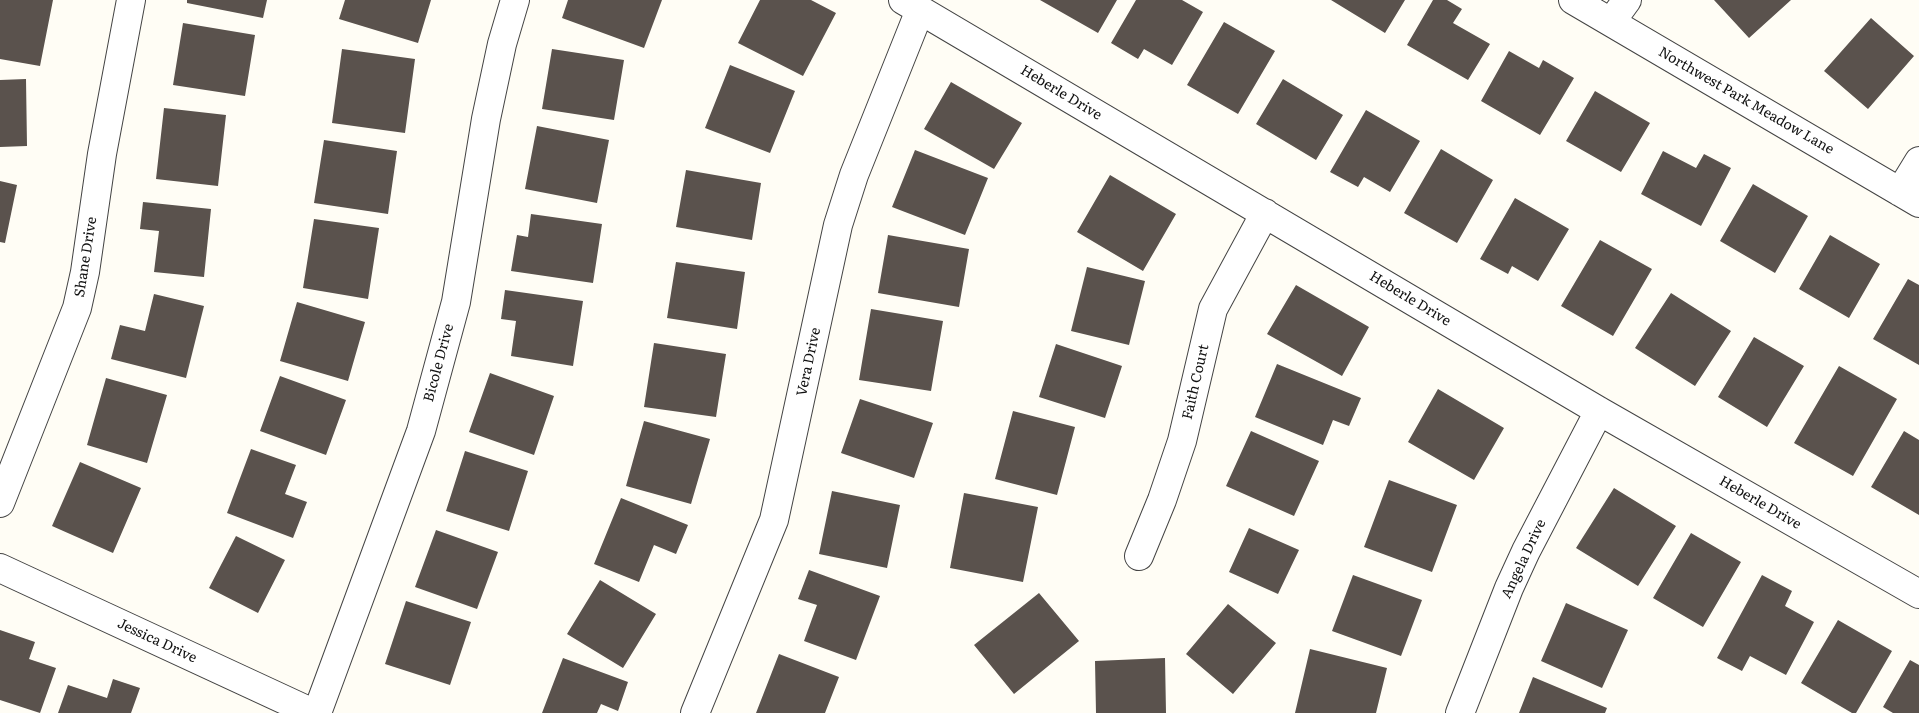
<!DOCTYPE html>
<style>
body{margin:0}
canvas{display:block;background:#fffdf5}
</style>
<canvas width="1919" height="713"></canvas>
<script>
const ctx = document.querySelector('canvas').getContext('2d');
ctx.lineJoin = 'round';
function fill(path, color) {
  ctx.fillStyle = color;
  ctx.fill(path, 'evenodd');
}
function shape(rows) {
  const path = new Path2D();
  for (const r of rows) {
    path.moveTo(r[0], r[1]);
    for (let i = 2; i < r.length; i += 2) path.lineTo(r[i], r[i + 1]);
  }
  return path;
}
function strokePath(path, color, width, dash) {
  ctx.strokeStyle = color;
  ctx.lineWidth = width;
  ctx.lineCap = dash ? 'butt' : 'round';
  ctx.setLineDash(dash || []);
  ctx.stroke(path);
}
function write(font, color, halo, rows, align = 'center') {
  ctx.font = font + ' Literata,serif';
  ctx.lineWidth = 5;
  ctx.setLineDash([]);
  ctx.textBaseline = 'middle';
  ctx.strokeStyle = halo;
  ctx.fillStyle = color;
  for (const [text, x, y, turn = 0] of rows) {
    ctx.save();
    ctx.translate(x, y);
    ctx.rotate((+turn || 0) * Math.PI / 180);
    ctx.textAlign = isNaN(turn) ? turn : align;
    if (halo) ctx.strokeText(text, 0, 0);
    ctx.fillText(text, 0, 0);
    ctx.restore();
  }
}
const building = shape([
 [0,0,53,0,40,66,0,59],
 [187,0,267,0,263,18,187,3],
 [345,0,431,0,418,43,339,19],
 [568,0,662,0,644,48,562,18],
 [760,0,811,0,836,13,803,76,738,43],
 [1040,0,1117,0,1098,33],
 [1136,0,1182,0,1203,12,1172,65,1144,49,1138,59,1111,43],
 [1331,0,1405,0,1385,33],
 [1433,0,1447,0,1462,9,1453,23,1490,44,1468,80,1407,45],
 [1714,0,1791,0,1749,38],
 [1871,18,1914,56,1868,109,1824,71],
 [1224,22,1275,51,1238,114,1187,85],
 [183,23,255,35,245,96,173,85],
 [342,49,415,59,405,133,332,123],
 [552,49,624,60,614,120,542,109],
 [1509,51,1539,68,1543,60,1574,78,1540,135,1481,101],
 [730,65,795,91,770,153,705,128],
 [26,79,27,146,0,147,0,80],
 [1283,79,1343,115,1316,160,1256,124],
 [951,82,1022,123,994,169,924,129],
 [1595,91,1650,123,1621,172,1566,141],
 [164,108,226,115,218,186,156,179],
 [1366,110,1420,141,1390,192,1364,177,1358,187,1330,172],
 [537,126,609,140,597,203,525,189],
 [324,140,397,151,388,214,314,203],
 [1441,149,1493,180,1457,243,1404,213],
 [915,150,988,178,965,235,892,207],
 [1663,151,1696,168,1704,154,1731,168,1701,226,1641,194],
 [686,170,761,183,752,240,676,227],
 [1110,175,1176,214,1143,271,1077,232],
 [0,181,17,185,5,243,0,242],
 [1753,184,1808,216,1775,273,1720,241],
 [1515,198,1569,229,1538,281,1512,266,1508,274,1480,259],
 [143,202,211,209,204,277,154,272,159,231,140,229],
 [531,214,602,224,593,283,511,271,517,235,528,237],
 [314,219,379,228,368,299,303,288],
 [888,235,969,249,959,307,878,293],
 [1830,235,1880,264,1849,318,1799,289],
 [1600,240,1652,269,1613,336,1561,306],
 [676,262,745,272,737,329,667,318],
 [1087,267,1145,281,1129,345,1071,331],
 [1908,279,1919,285,1919,365,1873,339],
 [1296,285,1369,327,1342,376,1267,334],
 [505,290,583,301,573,366,511,356,516,321,501,319],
 [1671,293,1731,331,1695,386,1635,348],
 [154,294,204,306,186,378,111,359,120,325,145,331],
 [297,302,365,322,348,381,280,361],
 [871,309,943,321,931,391,859,380],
 [1754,337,1804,366,1767,427,1718,397],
 [654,343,726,354,716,417,644,407],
 [1056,344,1122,366,1105,418,1039,397],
 [1277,364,1361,398,1349,426,1333,420,1323,445,1255,417],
 [1839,366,1897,399,1853,476,1794,443],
 [490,373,554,396,534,455,469,432],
 [280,376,346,400,326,455,260,431],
 [106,378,167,395,147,463,87,445],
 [1438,389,1504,428,1474,480,1408,442],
 [860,399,933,423,914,478,841,453],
 [1013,411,1075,427,1057,495,995,479],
 [644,421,710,439,691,504,626,486],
 [1251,431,1319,461,1294,516,1226,486],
 [1904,431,1919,440,1919,515,1871,487],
 [251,449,296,465,285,494,307,502,293,538,227,513],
 [465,451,528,471,509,531,446,511],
 [80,462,141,488,113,553,52,526],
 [1389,480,1457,505,1432,572,1364,547],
 [1614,488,1676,526,1638,586,1576,548],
 [832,491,900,505,887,568,819,554],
 [964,493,1038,507,1023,582,950,568],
 [621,498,688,525,676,554,654,545,639,582,594,564],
 [1249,528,1299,550,1278,594,1229,572],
 [436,530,498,552,477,609,415,587],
 [1691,533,1741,562,1703,627,1653,598],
 [236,536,285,560,258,613,209,588],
 [809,570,880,596,856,660,804,641,817,605,798,599],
 [1353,575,1422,600,1401,656,1332,631],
 [1762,575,1792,591,1785,606,1814,622,1786,675,1750,656,1742,671,1717,658],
 [600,580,656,614,623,668,567,634],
 [1039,593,1079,641,1014,694,974,645],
 [406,601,471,622,450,685,385,664],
 [1566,603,1628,630,1602,688,1541,661],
 [1228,604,1276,643,1233,694,1186,654],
 [1838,620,1892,651,1856,713,1852,713,1801,683],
 [0,630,35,642,29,659,56,668,40,713,0,700],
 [1310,649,1387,668,1376,713,1295,713],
 [779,654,839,677,825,713,756,713],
 [563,658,628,682,618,711,601,704,597,713,542,713],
 [1165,658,1166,713,1096,713,1095,661],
 [1910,660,1919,665,1919,713,1893,713,1883,707],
 [1533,677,1607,708,1605,713,1519,713],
 [113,679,140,688,131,713,58,713,68,685,107,698]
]);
const minor = shape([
 [903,0,1599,411,1919,594],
 [1573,0,1919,203],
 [1611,22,1627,0],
 [1900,192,1919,161],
 [0,503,77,308,85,272,102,154,131,0],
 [1139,556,1162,500,1182,441,1213,309,1265,213],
 [0,568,313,713],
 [317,713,421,431,456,302,486,119,502,44,515,0],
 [695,713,774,520,838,225,854,175,920,10],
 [1460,713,1509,588,1526,551,1599,411]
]);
const streetNames = [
 ["Heberle Drive",1061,93,31],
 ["Northwest Park Meadow Lane",1746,101,30],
 ["Shane Drive",86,257,-81],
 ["Heberle Drive",1410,299,31],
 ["Vera Drive",809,362,-78],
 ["Bicole Drive",439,363,-75],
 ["Faith Court",1196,382,-77],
 ["Heberle Drive",1760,503,30],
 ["Angela Drive",1524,559,-65],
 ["Jessica Drive",157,641,25]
];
fill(building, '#5a524d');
strokePath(minor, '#444', 30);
strokePath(minor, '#fff', 28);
write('14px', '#111', '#fff', streetNames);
</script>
